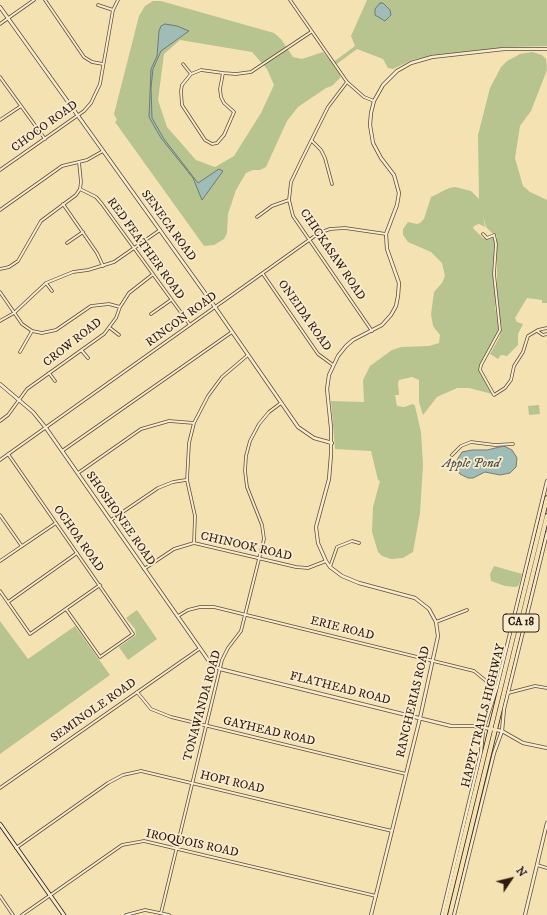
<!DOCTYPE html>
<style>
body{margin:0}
#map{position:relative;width:547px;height:915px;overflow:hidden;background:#f5e2b3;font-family:"IM FELL DW Pica",serif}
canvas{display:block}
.north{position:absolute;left:491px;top:859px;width:40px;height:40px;-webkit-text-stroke:3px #f8ecce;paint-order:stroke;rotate:55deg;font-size:11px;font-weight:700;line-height:16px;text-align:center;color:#2f1a11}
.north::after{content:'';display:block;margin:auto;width:14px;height:18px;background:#2f1a11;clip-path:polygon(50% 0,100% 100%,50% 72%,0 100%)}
</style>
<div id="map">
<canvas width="547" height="915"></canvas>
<div class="north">N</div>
</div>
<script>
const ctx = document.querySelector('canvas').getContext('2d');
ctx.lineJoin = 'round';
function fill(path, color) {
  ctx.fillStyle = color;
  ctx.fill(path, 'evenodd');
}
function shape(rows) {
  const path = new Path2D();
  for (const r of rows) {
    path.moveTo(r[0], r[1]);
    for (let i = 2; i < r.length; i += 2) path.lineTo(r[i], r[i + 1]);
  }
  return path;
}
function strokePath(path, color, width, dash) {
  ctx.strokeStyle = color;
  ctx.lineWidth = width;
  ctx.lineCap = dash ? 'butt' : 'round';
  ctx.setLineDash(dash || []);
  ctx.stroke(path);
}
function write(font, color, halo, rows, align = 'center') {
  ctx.font = font + ' "IM FELL DW Pica",serif';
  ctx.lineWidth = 3.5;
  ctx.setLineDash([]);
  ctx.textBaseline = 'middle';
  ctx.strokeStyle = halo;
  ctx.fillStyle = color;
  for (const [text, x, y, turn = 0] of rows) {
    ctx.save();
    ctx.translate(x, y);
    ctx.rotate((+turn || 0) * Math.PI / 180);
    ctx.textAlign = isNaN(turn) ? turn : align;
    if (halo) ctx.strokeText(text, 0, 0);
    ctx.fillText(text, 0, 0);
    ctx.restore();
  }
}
const green = shape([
 [367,0,547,0,547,46,510,47,431,56,412,60,393,69,388,68,383,59,357,49,334,66,340,75,340,78,332,86,326,88,298,107,287,121,266,167,260,170,253,170,246,173,236,190,228,214,227,233,224,239,214,245,204,246,115,122,117,120,114,114,139,16,145,6,153,1,161,1,274,33,281,39,293,57,302,59,323,52,332,63,355,46,351,36],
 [180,40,252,52,267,69,274,85,261,113,234,156,215,167,196,160,167,127,158,100,164,54],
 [532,52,542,55,546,59,547,70,531,111,520,126,515,158,523,186,530,192,547,200,547,303,542,303,542,300,527,298,515,318,517,322,523,324,518,334,518,345,507,356,501,355,498,359,490,354,499,338,502,328,497,308,497,238,496,234,492,233,486,227,483,216,485,227,479,224,474,226,473,228,483,238,487,239,494,237,495,246,493,273,496,292,495,307,499,330,479,371,492,394,469,388,457,388,437,397,423,415,419,402,419,380,412,377,399,380,398,383,399,395,395,395,397,406,404,407,413,404,415,406,421,432,423,465,420,513,413,552,403,558,391,559,382,556,378,552,372,532,373,507,380,481,378,480,371,451,335,449,331,401,364,402,363,380,370,366,392,350,401,347,429,346,439,343,440,335,433,326,431,314,434,292,442,283,445,276,442,263,431,252,408,242,403,235,403,229,408,222,417,224,420,223,424,219,431,197,449,188,455,187,471,191,479,199,478,135,490,88,501,67,507,61,520,54],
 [539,405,540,414,529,415,528,406],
 [494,566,522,574,519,585,516,587,505,586,491,581,490,574],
 [137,610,157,639,128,660,119,647,136,635,135,629,126,618],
 [0,621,28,659,75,626,110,675,0,754]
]);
const water = shape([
 [380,3,383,3,390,10,391,15,385,21,375,15,375,9,380,3],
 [165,24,177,26,189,31,161,51,153,69,151,88,152,118,164,139,198,183,219,169,223,171,202,200,193,178,161,138,149,117,151,69,157,56,159,31,161,26,165,24],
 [504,446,512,450,517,458,516,467,510,473,500,475,485,472,473,478,468,478,460,474,457,469,457,460,462,452,472,450,487,450,504,446]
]);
const minor = shape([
 [45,0,84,57,92,62,103,64],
 [290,0,347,82,364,97,374,101],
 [98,5,113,10],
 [0,24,34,0],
 [183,64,191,74],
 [201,70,223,73,220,89,221,97,224,103,234,112,224,135,217,143,212,144,205,140,182,105,181,91,182,85,191,74,201,70],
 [223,73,236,74,251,72,311,32],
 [0,77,45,139],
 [347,82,328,107,301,161,291,182,289,200,293,216,372,331],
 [0,120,21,106],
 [312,141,321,150,325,158,332,184],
 [0,170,84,111,91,103,100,84,113,10,118,0],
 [80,189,96,197,102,204,190,325],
 [63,204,97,253,103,266],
 [0,210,62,166,87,160,103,151],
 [257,217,272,206,289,200],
 [483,234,487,238,494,235,496,244,494,274,500,330,481,365,480,370,494,395,505,388,511,380,514,366,523,352,528,336,538,330,547,328],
 [67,243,83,232],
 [0,269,9,267,18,261,41,221,76,195,80,189,81,182,79,162],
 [263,274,318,354,333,365],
 [46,283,52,291],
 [0,292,22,324,32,331,42,333,56,330,91,306,109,304,120,307],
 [151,314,171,300],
 [0,321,14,313,46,283,73,272,88,270,114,262,160,230],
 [110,328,119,335],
 [537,331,543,335,547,334],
 [82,351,88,358],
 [20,352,32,331],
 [49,373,55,381],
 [0,421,8,415,27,389,104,334,116,318,120,307,129,293,152,275],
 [62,451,232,332],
 [8,454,133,634,100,657,66,609],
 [452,455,461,446,471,442,495,445,513,444],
 [0,460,319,233,330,229,345,228,386,234],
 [78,473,141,429,169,421,194,423],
 [0,515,21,545],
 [111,520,158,488,173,482,186,480],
 [194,543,195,516,187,480,189,443,194,423,208,396,222,377,248,355],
 [0,561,56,523],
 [330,567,337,547,352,541,359,543],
 [144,569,174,549,194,543,296,567,308,568,326,561],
 [0,591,30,634,100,585],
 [8,602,77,553],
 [178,616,188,610,200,607,214,607,474,671,491,685,497,687],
 [436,622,467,610],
 [137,692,151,709,171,717,406,774],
 [508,693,535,686,547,688],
 [0,788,199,649],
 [16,848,108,783,123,775,141,771,392,831],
 [537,865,547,868],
 [0,896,13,915],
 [161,913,222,660,228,648,241,631,264,539,262,525,247,487,245,471,246,456,250,441,259,424,269,412,281,403],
 [22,915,122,845,144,841,376,896],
 [126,915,145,910,169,915]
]);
const tertiary = shape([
 [0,7,215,307,298,427,314,438,332,443],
 [0,384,33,412,46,428,211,664,220,669,451,726,474,726,502,731,523,743,547,748],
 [371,915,420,718,438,636,436,622,429,609,415,598,359,583,342,576,330,567,326,561,318,543,316,527,329,479,331,455,331,428,327,389,329,375,338,356,346,346,353,340,382,325,391,315,396,306,398,296,399,283,387,249,386,234,397,205,399,193,394,175,381,158,373,143,370,125,371,113,374,101,383,85,397,71,411,63,432,57,504,49,547,49],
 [442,915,481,752,483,730,497,687,547,481],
 [454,915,494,753,502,731,504,709,547,533],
 [525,915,547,823]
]);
const secondary = shape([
 [0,824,64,915]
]);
const primary = shape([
 [445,915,547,498],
 [450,915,547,516]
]);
const shields = [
 [521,623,36]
];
const shieldNames = [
 ["CA 18",521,623]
];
const streetNames = [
 ["CHOCO ROAD",45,127,-36],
 ["SENECA ROAD",168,226,54],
 ["RED FEATHER ROAD",145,249,54],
 ["CHICKASAW ROAD",332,255,56],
 ["ONEIDA ROAD",304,316,55],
 ["RINCON ROAD",182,320,-36],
 ["CROW ROAD",73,343,-38],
 ["SHOSHONEE ROAD",120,519,55],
 ["OCHOA ROAD",78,539,55],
 ["CHINOOK ROAD",246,547,13],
 ["ERIE ROAD",342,629,14],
 ["FLATHEAD ROAD",340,689,14],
 ["RANCHERIAS ROAD",414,702,-77],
 ["TONAWANDA ROAD",203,706,-75],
 ["SEMINOLE ROAD",94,711,-35],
 ["HAPPY TRAILS HIGHWAY",484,716,-76],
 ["GAYHEAD ROAD",269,732,13],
 ["HOPI ROAD",232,783,13],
 ["IROQUOIS ROAD",192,844,12]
];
const waterNames = [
 ["Apple Pond",471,464]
];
fill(green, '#b7c490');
fill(water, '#9fbcb6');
strokePath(water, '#727b74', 1);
strokePath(minor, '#604c3a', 3.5);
strokePath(tertiary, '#604c3a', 4);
strokePath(secondary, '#2f1a11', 4.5);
strokePath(primary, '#2f1a11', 5.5);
strokePath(minor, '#f8ecce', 2);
strokePath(tertiary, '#f8ecce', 2.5);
strokePath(secondary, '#f8ecce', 3);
strokePath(primary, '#f5e2b3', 4);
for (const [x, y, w] of shields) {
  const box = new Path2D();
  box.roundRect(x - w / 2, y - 9, w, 18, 3);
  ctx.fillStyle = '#f8ecce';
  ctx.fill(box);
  strokePath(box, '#2f1a11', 1);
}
write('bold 11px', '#2f1a11', null, shieldNames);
write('12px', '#2f1a11', '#f8ecce', streetNames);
write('italic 13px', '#56534b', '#f8ecce', waterNames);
</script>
